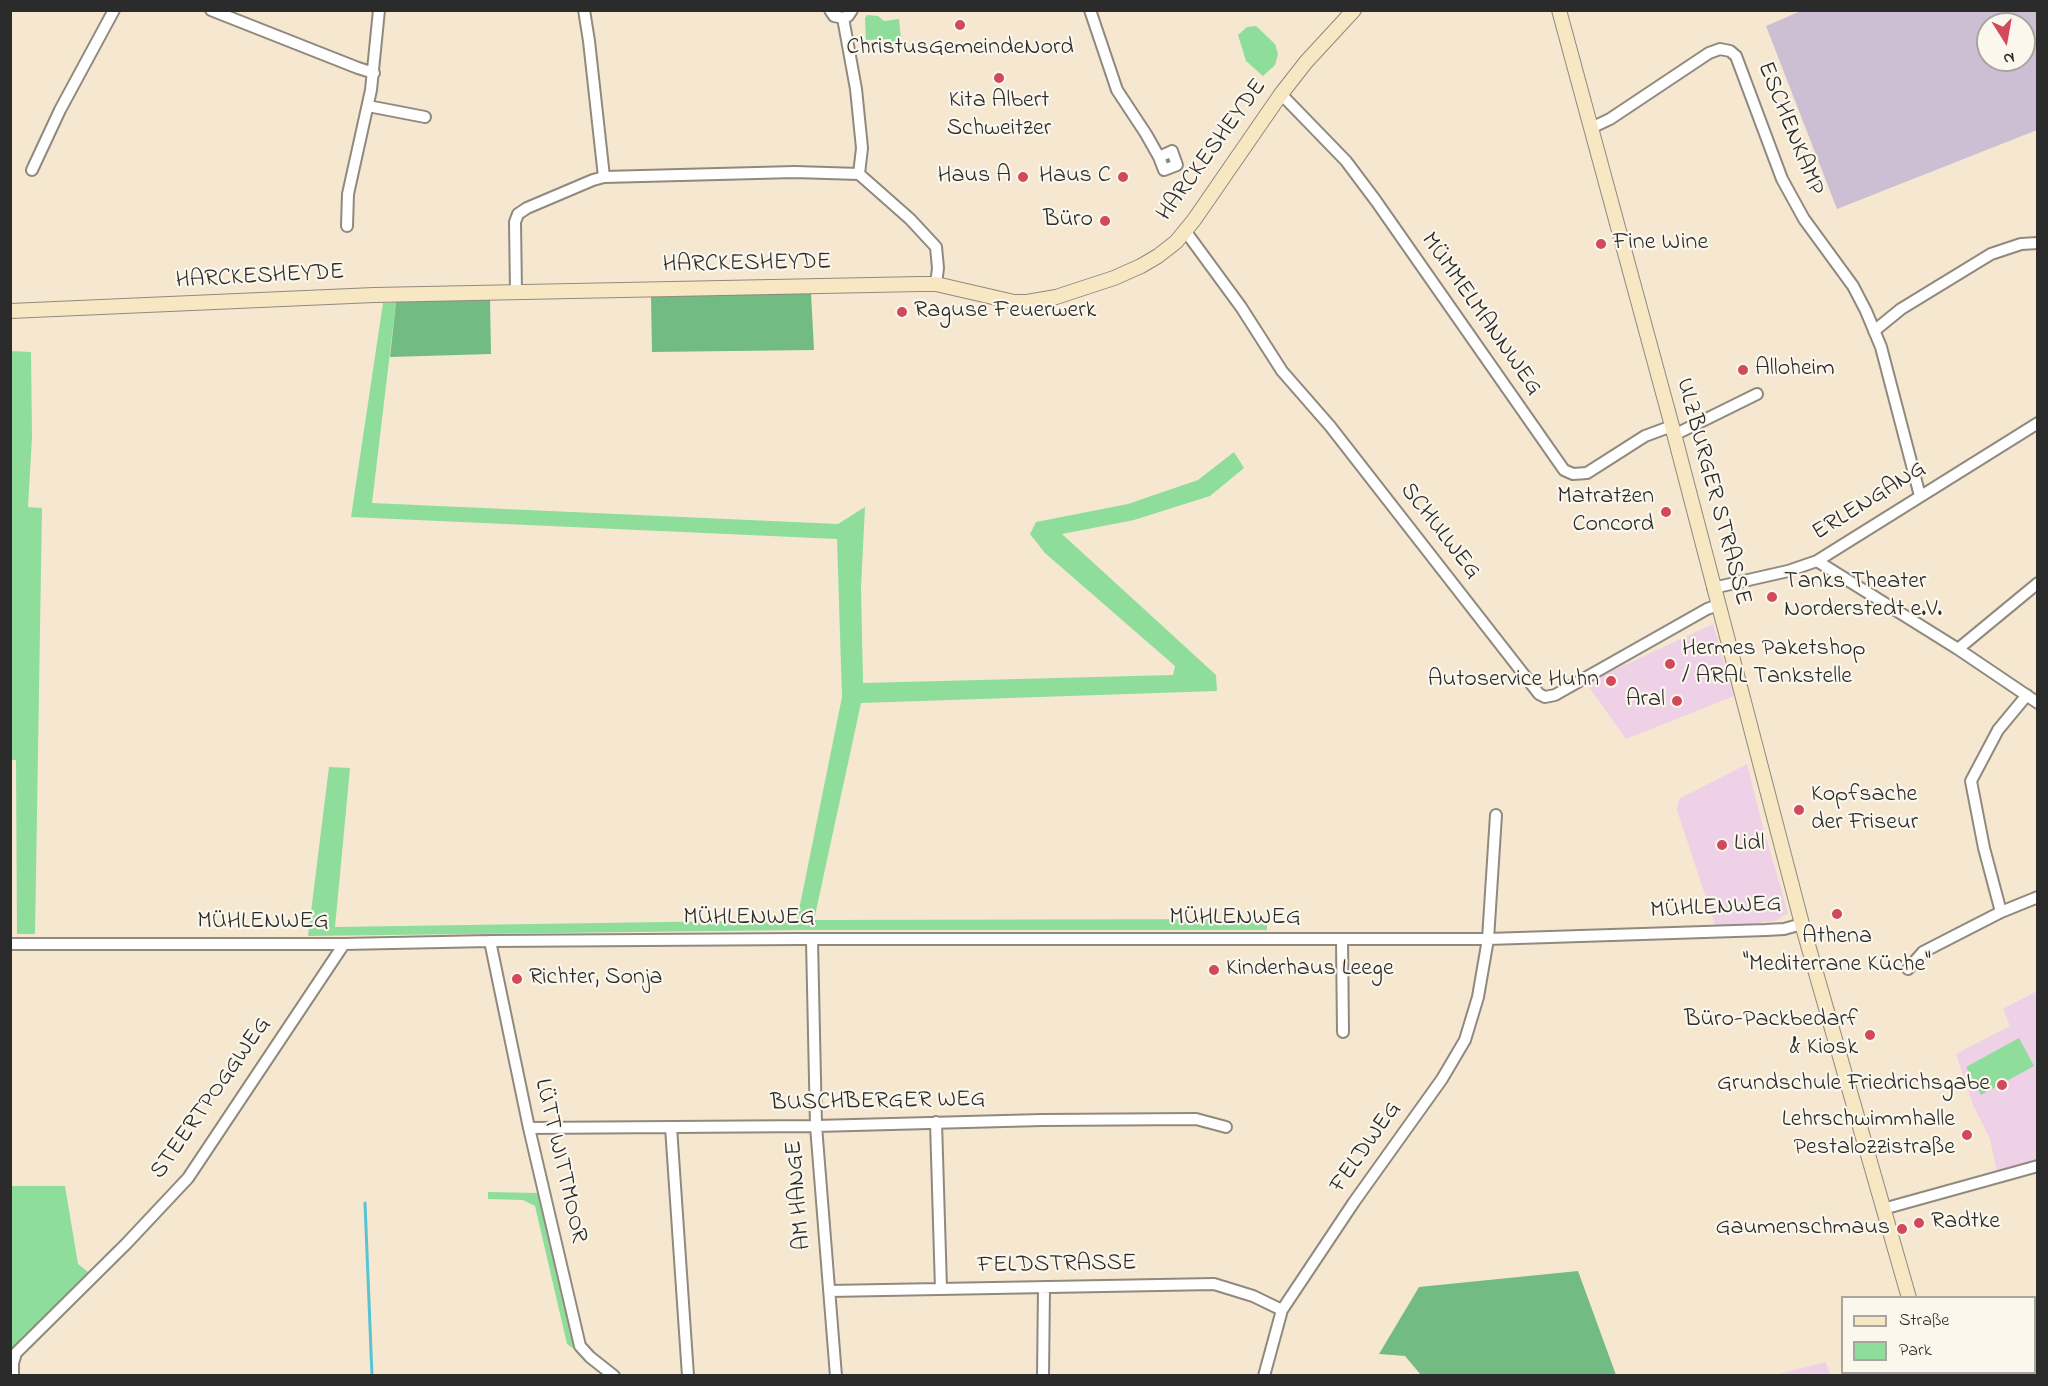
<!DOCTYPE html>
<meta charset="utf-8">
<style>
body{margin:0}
#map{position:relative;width:2048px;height:1386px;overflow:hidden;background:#f6e7d1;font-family:"Indie Flower",sans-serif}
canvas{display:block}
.frame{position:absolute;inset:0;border:12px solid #2b2b2b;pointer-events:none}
.legend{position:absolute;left:1841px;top:1296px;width:195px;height:78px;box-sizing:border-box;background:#fbf7ec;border:2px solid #a8a59f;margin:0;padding:8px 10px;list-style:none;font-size:18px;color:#2b2b2b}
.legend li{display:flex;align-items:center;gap:12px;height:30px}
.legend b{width:30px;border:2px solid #a8a59f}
.north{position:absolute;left:1976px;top:12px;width:60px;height:60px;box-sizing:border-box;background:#fbf7ec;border:2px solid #a8a59f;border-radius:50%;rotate:169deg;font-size:16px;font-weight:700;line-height:24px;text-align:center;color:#2b2b2b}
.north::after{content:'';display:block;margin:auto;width:21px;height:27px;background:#d1495b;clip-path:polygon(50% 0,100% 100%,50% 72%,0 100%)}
</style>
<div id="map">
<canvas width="2048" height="1386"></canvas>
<div class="frame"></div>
<ul class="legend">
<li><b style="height:8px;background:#f7e8c3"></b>Straße</li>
<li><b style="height:16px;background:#8edd9b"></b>Park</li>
</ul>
<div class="north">N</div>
</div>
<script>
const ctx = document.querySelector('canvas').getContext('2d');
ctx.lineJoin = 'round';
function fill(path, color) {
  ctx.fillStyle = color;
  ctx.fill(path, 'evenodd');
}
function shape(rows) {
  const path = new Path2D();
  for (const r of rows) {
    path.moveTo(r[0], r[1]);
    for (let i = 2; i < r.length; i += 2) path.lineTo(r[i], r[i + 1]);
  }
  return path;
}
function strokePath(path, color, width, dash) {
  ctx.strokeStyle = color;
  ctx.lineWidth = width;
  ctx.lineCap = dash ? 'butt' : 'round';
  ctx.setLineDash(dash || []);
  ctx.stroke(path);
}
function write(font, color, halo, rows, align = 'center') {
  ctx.font = font + ' "Indie Flower",sans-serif';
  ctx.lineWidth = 4.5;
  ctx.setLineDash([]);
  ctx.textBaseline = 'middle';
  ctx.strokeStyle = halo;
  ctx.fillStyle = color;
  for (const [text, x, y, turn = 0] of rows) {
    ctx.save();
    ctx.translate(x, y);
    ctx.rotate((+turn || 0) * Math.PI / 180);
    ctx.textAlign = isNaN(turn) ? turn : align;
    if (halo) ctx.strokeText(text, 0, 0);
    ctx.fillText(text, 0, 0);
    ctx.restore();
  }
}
const built = shape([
 [1713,624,1734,696,1626,739,1586,683],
 [1747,764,1763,827,1788,913,1775,921,1716,928,1677,810,1679,799],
 [2037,991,2037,1166,1998,1177,1990,1139,1973,1105,1956,1054,2010,1026,2003,1009],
 [1826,1362,1830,1375,1774,1375]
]);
const industrial = shape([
 [1803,10,2037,11,2037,130,1837,209,1766,26],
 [1988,24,2024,24,2024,60,1988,60]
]);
const green = shape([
 [867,15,878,16,884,21,899,19,902,50,895,51,892,47,891,39,866,40,865,18],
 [1256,26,1275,44,1278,54,1275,65,1263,76,1246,61,1238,35,1247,27],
 [396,302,372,503,838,524,865,507,861,588,863,683,1173,675,1175,666,1045,553,1030,534,1036,522,1128,504,1198,480,1234,452,1244,468,1210,496,1134,520,1062,534,1216,675,1217,691,861,703,814,920,1267,919,1267,930,796,930,308,936,329,767,350,768,335,927,797,920,842,697,837,539,351,517,383,303],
 [10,351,31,352,32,437,28,507,42,508,35,934,17,934,16,760,10,760],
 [2019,1038,2034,1066,1981,1095,1966,1067],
 [11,1186,65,1186,78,1264,88,1272,11,1349],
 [488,1192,539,1193,577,1351,567,1344,535,1206,523,1200,488,1199]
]);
const forest = shape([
 [811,293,814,350,652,352,651,297],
 [490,299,491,354,390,357,396,302],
 [1578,1271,1616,1375,1421,1375,1405,1356,1379,1354,1419,1287]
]);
const stream = shape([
 [365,1203,372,1376]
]);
const minor = shape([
 [211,10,358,68,374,73],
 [584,10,589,41,604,177],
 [830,10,834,16,843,18,848,16,852,10],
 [1090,10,1117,90,1146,134,1159,157],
 [843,18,856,89,862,148,859,174],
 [1281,94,1346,161,1376,201,1564,470,1573,474,1587,473,1645,436,1672,426],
 [368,106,425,117],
 [1591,128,1610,119,1709,53,1720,49,1730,51,1736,56,1782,179,1804,219,1853,286,1866,311,1881,347,1920,496],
 [1172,151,1177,165,1164,170,1159,157,1172,151],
 [32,170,60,110,114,10],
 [347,226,348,194,371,90,379,10],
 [1186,232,1241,307,1282,371,1330,426,1539,694,1545,697,1555,695,1707,609,1718,605],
 [516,292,515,222,518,214,527,208,593,180,604,177,795,172,859,174,910,219,936,247,938,268,936,284],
 [1874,331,1901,309,1991,254,2021,244,2038,243],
 [1674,435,1757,394],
 [1817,561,1958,649,2038,703],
 [1713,588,1788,571,1817,561,2038,423],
 [1958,649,2038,583],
 [2001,912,1984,848,1971,781,1998,730,2027,695],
 [1342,939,1343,1032],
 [812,940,816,1126,836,1376],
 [490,941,529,1128,580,1346,590,1357,614,1376],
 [10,944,344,944,490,941,800,939,1488,939,1766,930,1784,929,1802,924],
 [1908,969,1923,952,2001,912,2038,897],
 [936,1122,941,1289],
 [671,1127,688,1376],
 [529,1128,816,1126,1042,1120,1196,1119,1226,1127],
 [1883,1209,2038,1166],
 [829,1291,1214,1284,1253,1296,1282,1310],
 [13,1376,13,1363,16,1353,126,1244,188,1178,344,944],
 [1043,1376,1044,1287],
 [1264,1376,1282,1310,1354,1202,1442,1079,1465,1040,1478,997,1488,939,1496,815]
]);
const secondary = shape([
 [1559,10,1672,426,1802,924,1909,1298],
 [10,311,374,295,921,284,936,284,1014,302,1027,302,1056,297,1114,278,1141,266,1158,256,1176,242,1194,220,1281,94,1306,62,1354,10],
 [1931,1372,1931,1376]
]);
const markers = [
 [960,25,6,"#d1495b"],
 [999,78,6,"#d1495b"],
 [1023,177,6,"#d1495b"],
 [1123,177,6,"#d1495b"],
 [1105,221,6,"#d1495b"],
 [1601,244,6,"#d1495b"],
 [902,312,6,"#d1495b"],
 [1743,370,6,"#d1495b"],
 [1666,512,6,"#d1495b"],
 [1772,597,6,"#d1495b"],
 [1670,664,6,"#d1495b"],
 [1611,681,6,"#d1495b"],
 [1677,701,6,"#d1495b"],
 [1799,810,6,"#d1495b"],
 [1722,845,6,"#d1495b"],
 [1837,914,6,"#d1495b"],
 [1214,970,6,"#d1495b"],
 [517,979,6,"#d1495b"],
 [1870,1035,6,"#d1495b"],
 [2002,1085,6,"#d1495b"],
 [1967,1135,6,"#d1495b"],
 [1919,1223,6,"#d1495b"],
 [1902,1229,6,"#d1495b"]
];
const poiNames = [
 ["ChristusGemeindeNord",960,49,"center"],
 ["Kita Albert",999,102,"center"],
 ["Schweitzer",999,130,"center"],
 ["Haus A",1011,177],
 ["Haus C",1111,177],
 ["Büro",1093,221],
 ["Fine Wine",1613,244,"left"],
 ["Raguse Feuerwerk",914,312,"left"],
 ["Alloheim",1755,370,"left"],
 ["Matratzen",1654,498],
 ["Concord",1654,526],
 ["Tanks Theater",1784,583,"left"],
 ["Norderstedt e.V.",1784,611,"left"],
 ["Hermes Paketshop",1682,650,"left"],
 ["/ ARAL Tankstelle",1682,678,"left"],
 ["Autoservice Huhn",1599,681],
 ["Aral",1665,701],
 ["Kopfsache",1811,796,"left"],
 ["der Friseur",1811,824,"left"],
 ["Lidl",1734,845,"left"],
 ["Athena",1837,938,"center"],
 ["\"Mediterrane Küche\"",1837,966,"center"],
 ["Kinderhaus Leege",1226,970,"left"],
 ["Richter, Sonja",529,979,"left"],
 ["Büro-Packbedarf",1858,1021],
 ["& Kiosk",1858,1049],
 ["Grundschule Friedrichsgabe",1990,1085],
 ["Lehrschwimmhalle",1955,1121],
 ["Pestalozzistraße",1955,1149],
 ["Radtke",1931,1223,"left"],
 ["Gaumenschmaus",1890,1229]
];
const streetNames = [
 ["ESCHENKAMP",1789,129,68],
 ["HARCKESHEYDE",1213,151,-54],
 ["HARCKESHEYDE",747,265,-1],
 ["HARCKESHEYDE",260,278,-3],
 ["MÜMMELMANNWEG",1480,315,55],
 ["ULZBURGER STRASSE",1712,492,75],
 ["ERLENGANG",1870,502,-32],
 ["SCHULWEG",1439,532,52],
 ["MÜHLENWEG",1716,909,-3],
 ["MÜHLENWEG",749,919],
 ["MÜHLENWEG",1235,919],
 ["MÜHLENWEG",263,923],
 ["STEERTPOGGWEG",212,1099,-55],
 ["BUSCHBERGER WEG",878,1103,-1],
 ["FELDWEG",1367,1148,-55],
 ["LÜTT WITTMOOR",559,1161,77],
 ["AM HANGE",800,1195,-95],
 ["FELDSTRASSE",1057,1266,-1]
];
fill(built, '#eed0e7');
fill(industrial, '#ccbed3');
fill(green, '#8edd9b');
fill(forest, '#72bc83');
strokePath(stream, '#59c3d3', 3);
strokePath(minor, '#90897e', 14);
strokePath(secondary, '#90897e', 16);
strokePath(minor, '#fff', 10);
strokePath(secondary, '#f7e8c3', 14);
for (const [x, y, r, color] of markers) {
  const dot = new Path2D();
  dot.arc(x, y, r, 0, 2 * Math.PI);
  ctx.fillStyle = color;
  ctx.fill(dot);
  strokePath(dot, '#fbf7ec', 2);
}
write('24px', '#2b2b2b', '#fbf7ec', poiNames, 'right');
write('24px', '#2b2b2b', '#fbf7ec', streetNames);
</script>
